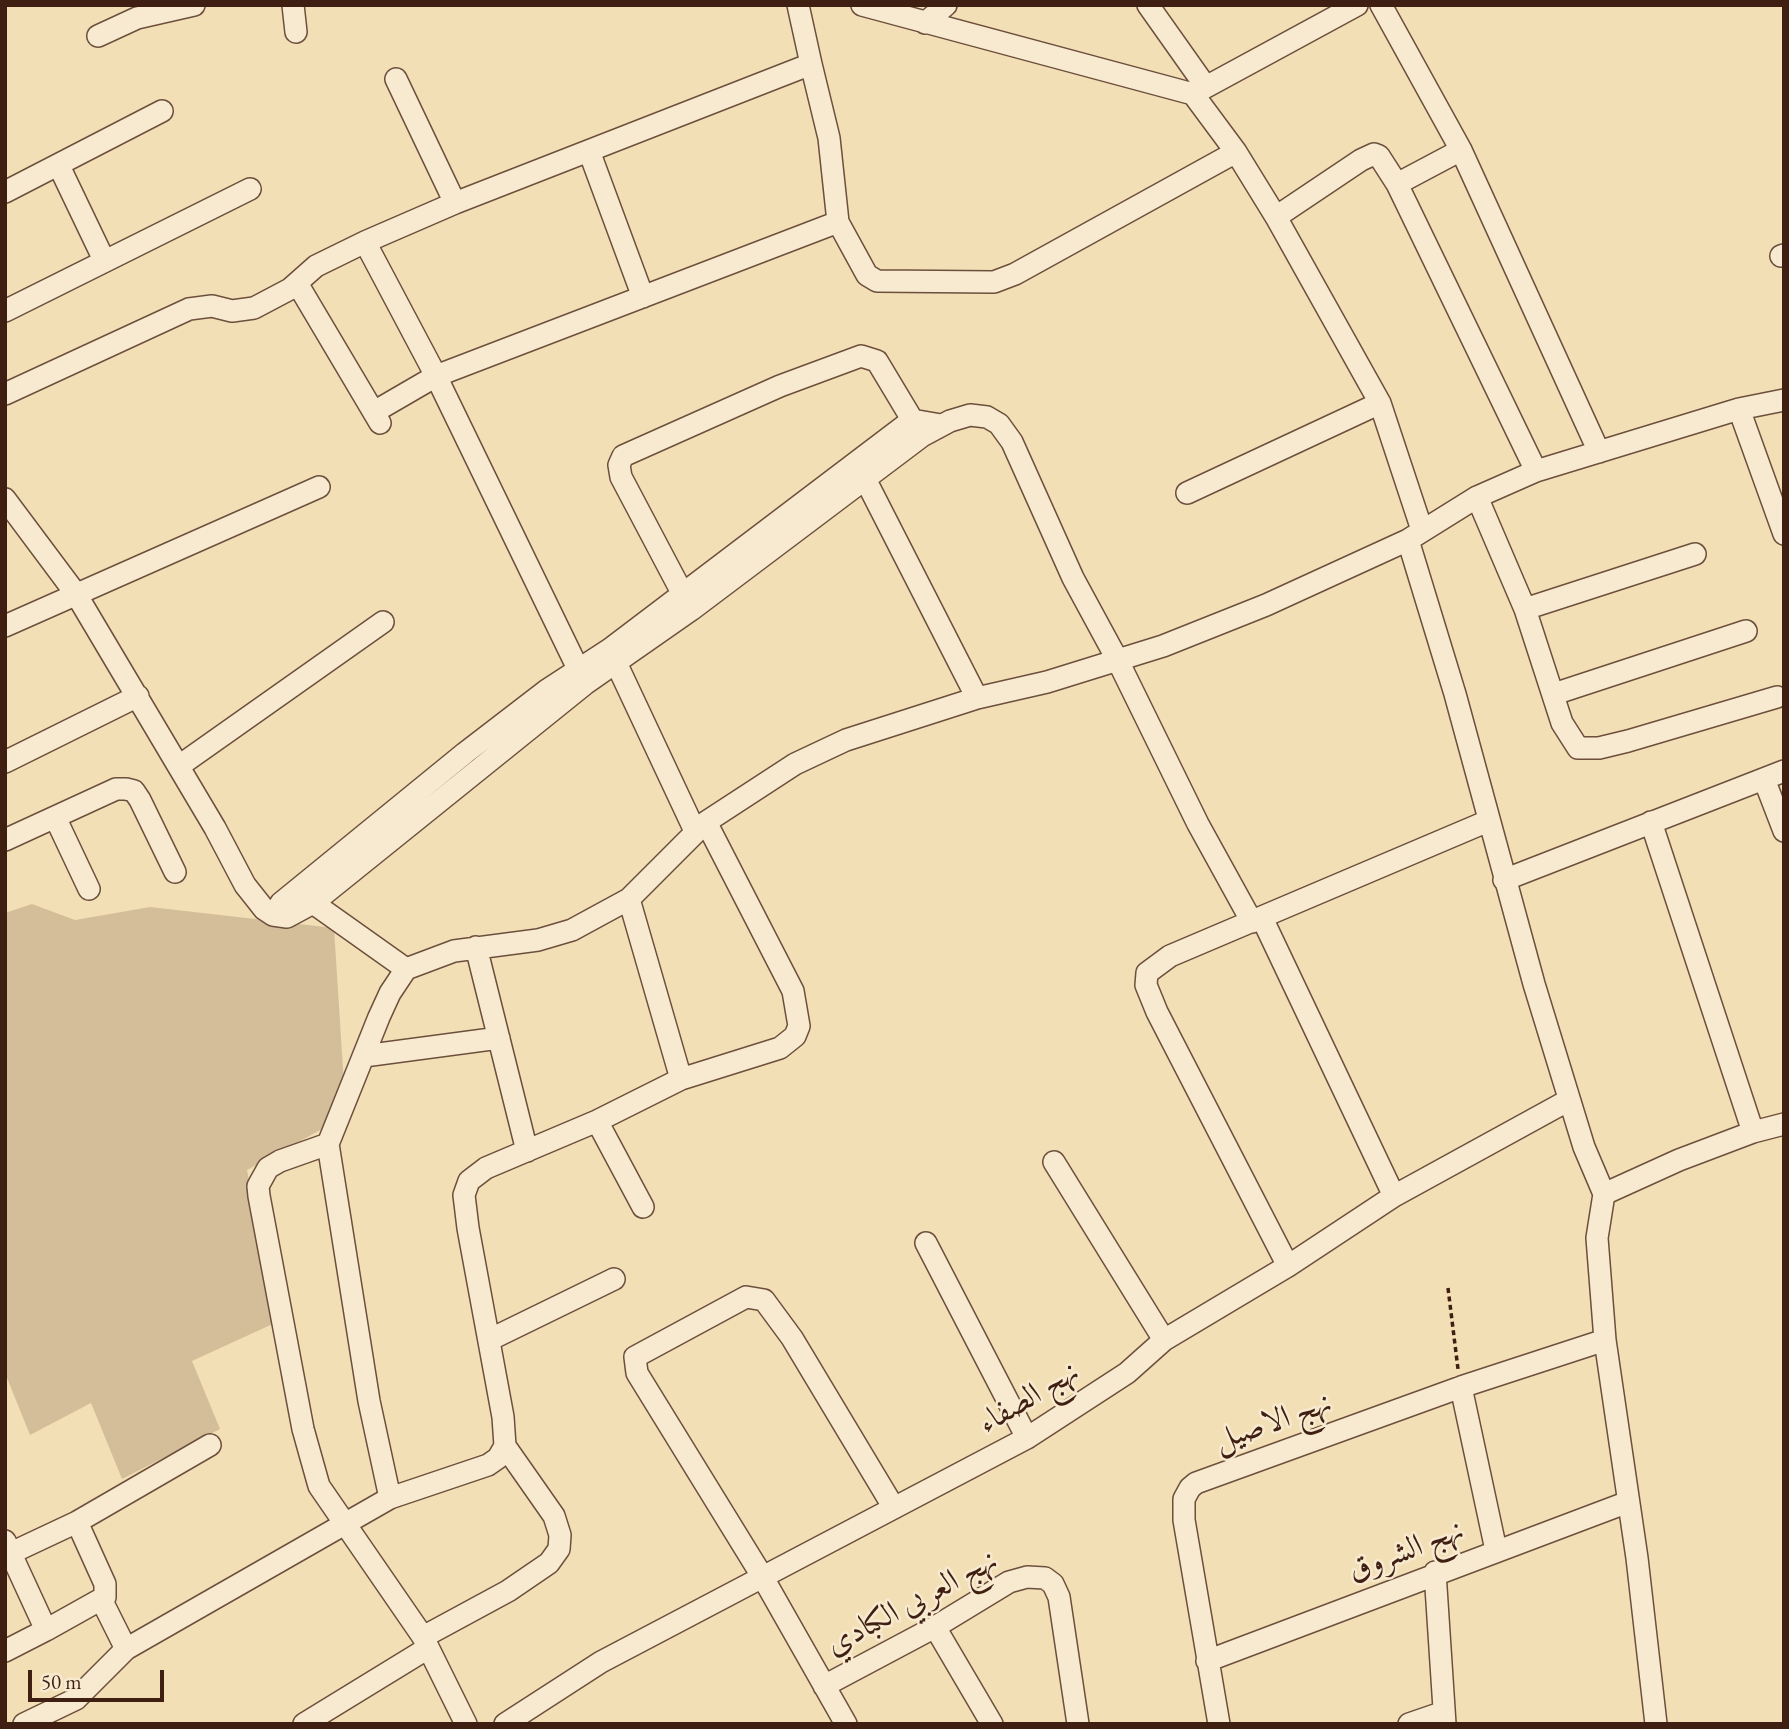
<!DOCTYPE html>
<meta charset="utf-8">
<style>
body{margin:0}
#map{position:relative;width:1789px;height:1729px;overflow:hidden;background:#f2dfb6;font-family:"EB Garamond",serif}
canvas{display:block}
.frame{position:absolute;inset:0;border:7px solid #401f13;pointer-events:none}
.scale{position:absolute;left:28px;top:1670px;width:136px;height:32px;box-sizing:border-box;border:4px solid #401f13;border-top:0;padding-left:9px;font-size:21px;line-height:24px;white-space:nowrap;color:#401f13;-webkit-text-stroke:5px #f7ead0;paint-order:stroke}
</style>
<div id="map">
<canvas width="1789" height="1729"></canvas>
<div class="frame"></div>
<div class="scale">50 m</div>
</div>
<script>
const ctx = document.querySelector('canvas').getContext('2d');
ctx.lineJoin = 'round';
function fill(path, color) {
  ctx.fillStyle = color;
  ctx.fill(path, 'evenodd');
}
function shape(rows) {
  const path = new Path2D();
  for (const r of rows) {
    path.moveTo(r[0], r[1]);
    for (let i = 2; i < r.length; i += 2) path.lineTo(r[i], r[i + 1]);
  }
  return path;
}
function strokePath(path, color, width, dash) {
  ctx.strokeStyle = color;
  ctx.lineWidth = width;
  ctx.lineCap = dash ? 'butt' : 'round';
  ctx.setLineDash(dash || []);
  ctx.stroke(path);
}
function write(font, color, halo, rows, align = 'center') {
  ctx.font = font + ' "EB Garamond",Amiri,serif';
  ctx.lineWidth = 5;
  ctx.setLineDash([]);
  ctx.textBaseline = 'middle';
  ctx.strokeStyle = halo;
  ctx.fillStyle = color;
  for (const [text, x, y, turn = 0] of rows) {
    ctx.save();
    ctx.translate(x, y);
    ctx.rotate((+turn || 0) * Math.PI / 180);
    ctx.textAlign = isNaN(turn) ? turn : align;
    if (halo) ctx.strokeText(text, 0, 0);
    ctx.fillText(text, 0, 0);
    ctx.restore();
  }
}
const green = shape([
 [32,904,75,920,150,907,334,928,346,1116,247,1170,277,1322,192,1361,220,1429,122,1479,91,1403,30,1435,5,1373,5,913]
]);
const path = shape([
 [1448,1288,1458,1369]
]);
const minor = shape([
 [293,5,296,32],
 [862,5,1193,94,1236,152,1276,217,1380,403,1422,530],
 [1148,5,1206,87],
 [1381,5,1461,150,1599,452],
 [925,23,946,5],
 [98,36,137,18,194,5],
 [396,79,455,203],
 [1193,94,1357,5],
 [589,151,643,297],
 [59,166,104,260],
 [1397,184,1461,150],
 [5,192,162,111],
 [1276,217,1361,160,1374,154,1379,156,1397,184,1536,471],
 [838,222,867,275,877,281,994,282,1015,274,1236,152],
 [365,242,436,376,583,679],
 [1781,256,1784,255],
 [297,283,380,423],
 [5,311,250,189],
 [5,394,189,309,212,306,232,311,254,308,290,289,316,266,365,242,455,203,811,64,798,5],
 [1739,409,1784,534],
 [374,412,436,376,838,222,829,138,811,64],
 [860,469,977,698],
 [1187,493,1380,403],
 [1477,497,1525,609,1562,723,1578,748,1599,748,1628,741,1777,697],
 [5,499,76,594,215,828,245,885,264,909,273,915,287,917,313,903,585,684,691,610,922,436,950,421,970,415,987,417,999,424,1012,442,1073,578,1118,661,1198,824,1252,922],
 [1408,540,1455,694,1534,984,1584,1147,1604,1194,1597,1238,1605,1340,1637,1558,1656,1724],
 [688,604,621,477,619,465,623,456,780,386,861,356,877,361,919,431],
 [1525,609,1695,554],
 [5,626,319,487],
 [611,652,695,831],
 [1554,694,1746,631],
 [5,762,138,696],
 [179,766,383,622],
 [1764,779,1784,831],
 [55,817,89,889],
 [1651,822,1753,1132],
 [5,840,116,789,126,789,134,791,140,800,175,872],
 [1504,880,1784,771],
 [629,899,681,1079],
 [313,903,406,969],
 [273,915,281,903,465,753,547,690,610,649,912,420,941,425],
 [1262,918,1394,1196],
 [476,947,527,1151],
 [364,1056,499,1038],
 [597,1121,643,1207],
 [328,1144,369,1401,390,1498],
 [1054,1162,1164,1340],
 [1604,1194,1679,1160,1753,1132,1784,1124],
 [926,1243,1027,1438],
 [1288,1266,1157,1012,1146,985,1147,973,1170,956,1488,821],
 [489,1340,614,1279],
 [1461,1387,1496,1550],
 [5,1541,46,1630,5,1651],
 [11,1553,77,1522,210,1445],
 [1435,1572,1445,1724],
 [102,1601,126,1649,390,1498,488,1465,498,1458,505,1446,503,1417,468,1228,464,1195,469,1181,486,1168,597,1121,681,1079,780,1048,795,1036,799,1026,793,991,706,822],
 [935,1627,992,1724],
 [46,1630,105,1597,105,1584,77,1522],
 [423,1637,508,1591,549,1563,559,1549,560,1535,554,1516,505,1446],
 [1207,1661,1628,1502],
 [824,1686,935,1627,1009,1582,1027,1577,1045,1578,1053,1584,1059,1597,1078,1724],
 [24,1724,76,1699,126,1649],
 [304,1724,428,1648],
 [466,1724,423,1637,319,1486,303,1429,259,1196,258,1186,268,1168,280,1161,328,1144,379,1017,390,993,406,969,454,951,538,940,572,930,629,899,706,822,795,764,846,740,977,698,1047,682,1163,646,1266,605,1408,540,1477,497,1536,471,1739,409,1784,400],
 [505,1724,601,1662,1027,1438,1127,1373,1164,1340,1288,1266,1394,1196,1569,1100],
 [846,1724,762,1576,637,1373,635,1357,746,1297,764,1300,792,1338,894,1508],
 [1219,1724,1184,1520,1184,1499,1190,1488,1196,1483,1461,1387,1605,1340],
 [1409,1724,1444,1712]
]);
const streetNames = [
 ["نهج الصفاء",1029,1398,-31],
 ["نهج الاصيل",1273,1422,-19],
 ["نهج الشروق",1406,1551,-21],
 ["نهج العربي الكبادي",912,1603,-28]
];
fill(green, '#d4be9a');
strokePath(minor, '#6c4f3c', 24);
strokePath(path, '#401f13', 3.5, [5, 3.5]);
strokePath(minor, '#f7ead0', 21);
write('32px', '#401f13', '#f7ead0', streetNames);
</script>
